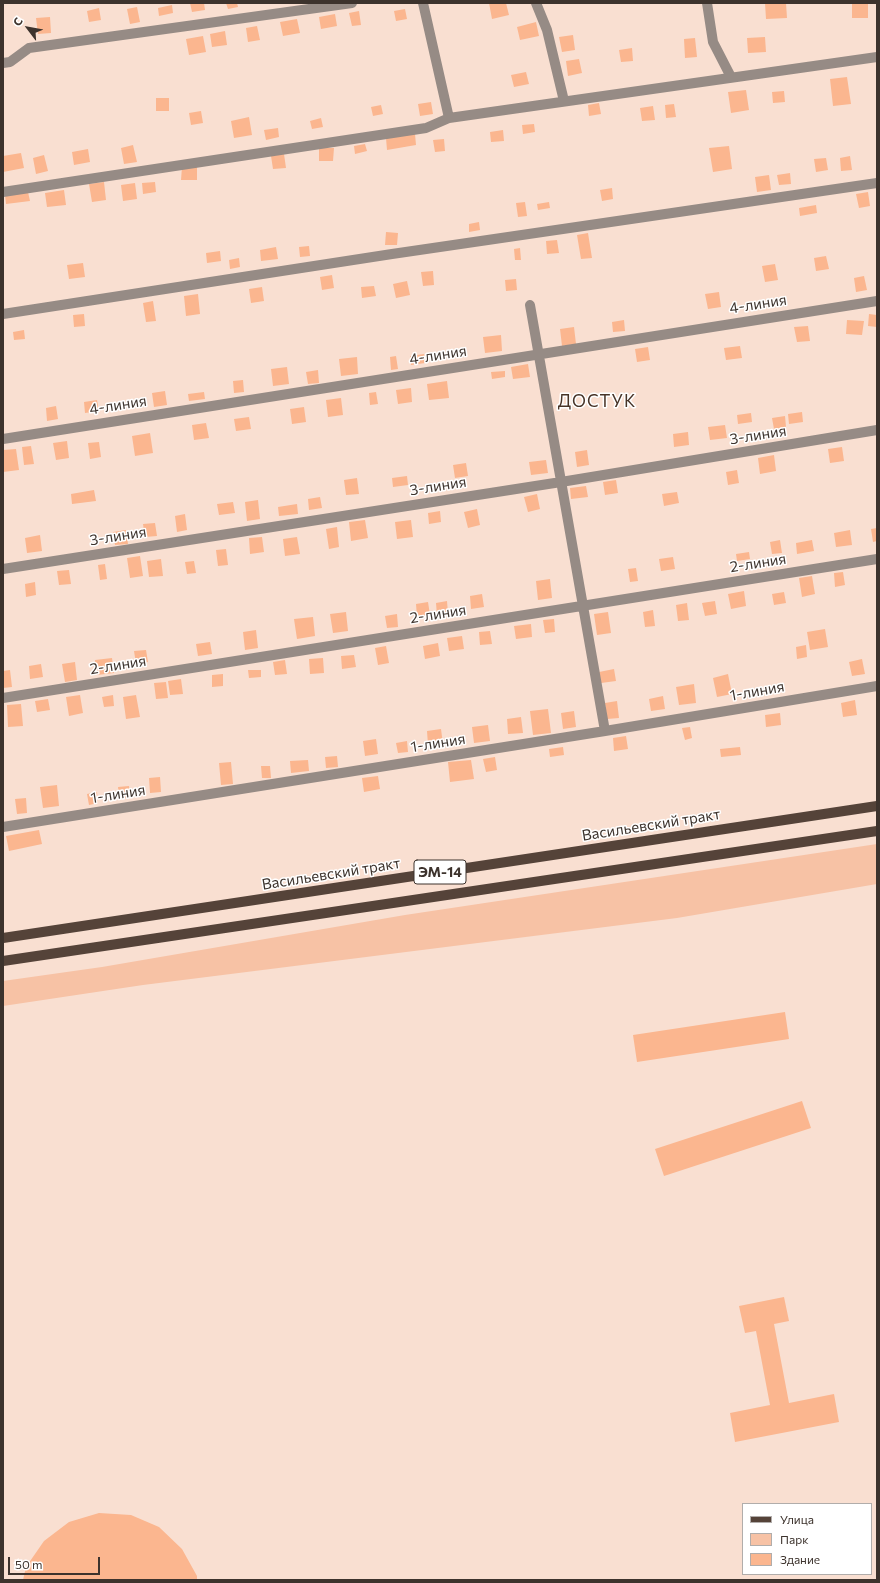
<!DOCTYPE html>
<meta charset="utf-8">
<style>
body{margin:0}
#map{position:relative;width:880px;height:1583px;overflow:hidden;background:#f9dfd1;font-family:Commissioner,sans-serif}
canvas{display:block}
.frame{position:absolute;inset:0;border:4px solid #3d332d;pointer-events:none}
.legend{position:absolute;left:742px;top:1503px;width:130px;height:72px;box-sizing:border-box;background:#fff;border:1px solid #b1adab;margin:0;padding:5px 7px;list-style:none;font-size:12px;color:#3d332d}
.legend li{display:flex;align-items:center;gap:8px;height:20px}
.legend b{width:20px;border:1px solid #b1adab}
.north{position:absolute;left:8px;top:8px;width:40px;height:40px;-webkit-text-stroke:3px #fff;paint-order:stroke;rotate:302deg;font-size:11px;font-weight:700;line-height:16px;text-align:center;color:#3d332d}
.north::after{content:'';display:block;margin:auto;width:14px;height:18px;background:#3d332d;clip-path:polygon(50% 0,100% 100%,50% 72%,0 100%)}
.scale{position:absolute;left:8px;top:1557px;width:92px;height:18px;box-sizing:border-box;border:2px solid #3d332d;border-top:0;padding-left:5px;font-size:12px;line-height:14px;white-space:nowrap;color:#3d332d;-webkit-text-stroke:3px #fff;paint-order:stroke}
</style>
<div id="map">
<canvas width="880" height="1583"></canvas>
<div class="frame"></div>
<ul class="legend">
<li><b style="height:5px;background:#554339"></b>Улица</li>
<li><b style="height:11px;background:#f7c2a5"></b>Парк</li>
<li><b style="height:11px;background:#fbb68f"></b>Здание</li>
</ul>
<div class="north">С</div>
<div class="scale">50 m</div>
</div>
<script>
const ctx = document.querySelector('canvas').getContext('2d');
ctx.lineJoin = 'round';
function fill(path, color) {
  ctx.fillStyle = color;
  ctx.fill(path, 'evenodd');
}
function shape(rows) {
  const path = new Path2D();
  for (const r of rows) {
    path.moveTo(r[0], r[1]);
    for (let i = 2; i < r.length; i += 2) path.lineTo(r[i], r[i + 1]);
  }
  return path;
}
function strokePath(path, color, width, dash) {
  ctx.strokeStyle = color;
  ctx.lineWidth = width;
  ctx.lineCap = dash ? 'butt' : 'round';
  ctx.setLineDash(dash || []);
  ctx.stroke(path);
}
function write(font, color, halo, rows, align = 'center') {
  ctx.font = font + ' Commissioner,sans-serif';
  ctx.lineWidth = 3;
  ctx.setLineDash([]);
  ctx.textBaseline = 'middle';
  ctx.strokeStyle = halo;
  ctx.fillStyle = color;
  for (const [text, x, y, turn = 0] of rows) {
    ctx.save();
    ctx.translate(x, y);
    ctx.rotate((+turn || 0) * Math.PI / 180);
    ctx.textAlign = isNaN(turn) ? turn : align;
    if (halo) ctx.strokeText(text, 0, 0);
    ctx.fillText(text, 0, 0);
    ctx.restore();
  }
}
const green = shape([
 [877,844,877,884,677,918,143,985,3,1006,3,981,102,967,405,915]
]);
const building = shape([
 [190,3,204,3,205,10,192,12],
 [226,3,237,3,238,7,228,9],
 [489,3,506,3,509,15,492,19],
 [765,3,786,3,787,18,766,19],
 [852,3,868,3,868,18,852,18],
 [172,5,173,13,159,16,158,8],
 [137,7,140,22,130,24,127,9],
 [99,8,101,20,89,22,87,11],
 [405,9,407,19,396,21,394,11],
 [359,11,361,25,352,26,349,13],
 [335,14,337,26,321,29,319,17],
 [50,17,51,33,38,34,36,18],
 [297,19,300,33,283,36,280,22],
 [536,22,539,36,520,40,517,27],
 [257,26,260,40,248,42,246,28],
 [225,31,227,45,212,47,210,34],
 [573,35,575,50,562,52,559,37],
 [203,36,206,52,189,55,186,39],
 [765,37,766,52,748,53,747,38],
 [695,38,697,57,685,58,684,39],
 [632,48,633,61,621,62,619,50],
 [579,59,582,73,568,76,566,61],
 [526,72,529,84,514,87,511,75],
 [847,77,851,104,833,106,830,79],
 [746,90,749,110,731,113,728,92],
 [784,91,785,102,773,103,772,92],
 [156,98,169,98,169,111,156,111],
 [431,102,433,114,420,116,418,104],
 [599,103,601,114,589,116,588,105],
 [674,104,676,117,666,118,665,105],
 [381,105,383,114,373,116,371,107],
 [653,106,655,120,642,121,640,108],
 [201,111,203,123,191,125,189,113],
 [249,117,252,135,234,138,231,121],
 [321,118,323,127,312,129,310,121],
 [534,124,535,132,523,134,522,125],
 [278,128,279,137,266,140,264,130],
 [503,130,504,141,491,142,490,132],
 [415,134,416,145,387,150,386,138],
 [444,139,445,151,435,152,433,140],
 [365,144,367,151,355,154,354,146],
 [133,145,137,162,124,164,121,148],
 [729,146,732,169,713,172,709,148],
 [319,148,334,148,333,161,319,161],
 [88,149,90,162,74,165,72,152],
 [21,153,24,168,3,172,3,156],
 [284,154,286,168,273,169,271,156],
 [44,155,48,171,36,174,33,158],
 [850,156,852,170,841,171,840,158],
 [826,158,828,170,816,172,814,159],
 [182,167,197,167,197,180,181,180],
 [790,173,791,184,779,185,777,175],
 [769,175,771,190,757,192,755,177],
 [104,182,106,200,92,202,89,184],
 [155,182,156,192,143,194,142,183],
 [135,183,137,199,123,201,121,185],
 [612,188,613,199,602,201,600,190],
 [64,190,66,205,47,207,45,193],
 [28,192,30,201,6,204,5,195],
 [868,192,870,206,859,208,856,194],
 [525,202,527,216,518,217,516,203],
 [549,202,550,208,538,210,537,204],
 [816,205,817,213,800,216,799,208],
 [479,222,480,230,469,232,469,224],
 [386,232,398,233,397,245,385,245],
 [588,233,592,258,581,259,577,235],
 [557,240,559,253,547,254,546,241],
 [309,246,310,256,300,257,299,247],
 [276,247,278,259,261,261,260,250],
 [520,248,521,260,515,260,514,249],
 [220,251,221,261,207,263,206,253],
 [826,256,829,269,816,271,814,258],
 [239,258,240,267,230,269,229,260],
 [83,263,85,277,69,279,67,265],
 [775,264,778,280,765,282,762,266],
 [433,271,434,285,423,286,421,272],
 [332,275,334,288,322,290,320,277],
 [864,276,867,290,856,292,854,278],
 [516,279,517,290,506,291,505,280],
 [407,281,410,295,396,298,393,284],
 [374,286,376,296,362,298,361,287],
 [262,287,264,301,251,303,249,289],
 [719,292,721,307,708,309,705,294],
 [198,294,200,314,186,316,184,296],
 [153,301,156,321,146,322,143,303],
 [84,314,85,326,74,327,73,315],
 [869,314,877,315,877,327,868,326],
 [624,320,625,331,613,332,612,322],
 [847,320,864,321,862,335,846,334],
 [808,326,810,341,797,342,794,327],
 [574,327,576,344,562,346,560,329],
 [24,330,25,339,14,340,13,332],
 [501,335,502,351,485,353,483,337],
 [740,346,742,358,726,360,724,348],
 [648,347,650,360,637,362,635,349],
 [424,354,425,363,411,365,410,356],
 [396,356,398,369,391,370,390,357],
 [357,357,358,374,341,376,339,359],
 [528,364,530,377,513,379,511,367],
 [287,367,289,384,273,386,271,369],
 [318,370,319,383,308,384,306,372],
 [505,371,505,377,492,379,491,372],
 [243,380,244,392,234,393,233,381],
 [447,381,449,398,429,400,427,384],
 [411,388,412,402,398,404,396,390],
 [165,391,167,405,154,407,152,393],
 [204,392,205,399,189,401,188,394],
 [376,392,378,404,370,405,369,393],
 [341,398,343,415,328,417,326,400],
 [97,400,99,411,85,413,84,402],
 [56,406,58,419,47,421,46,408],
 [304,407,306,422,292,424,290,409],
 [802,412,803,422,789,424,788,414],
 [751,413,752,422,738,424,737,415],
 [785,416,786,427,774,429,772,418],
 [249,417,251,429,236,431,234,419],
 [206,423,209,438,194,440,192,425],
 [725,425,727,438,710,440,708,427],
 [688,432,689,445,674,447,673,434],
 [150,433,153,453,135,456,132,436],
 [67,441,69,458,56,460,53,443],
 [99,442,101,457,90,459,88,443],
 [31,446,34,464,24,465,22,447],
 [842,447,844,461,830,463,828,449],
 [16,449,19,470,3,472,3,450],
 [587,450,589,465,577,467,575,452],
 [774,455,776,471,760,474,758,458],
 [546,460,548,473,531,475,529,462],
 [466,463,468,476,455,478,453,465],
 [737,470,739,483,728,485,726,472],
 [407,476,408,485,393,487,392,478],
 [357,478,359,494,346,495,344,480],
 [616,480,618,493,605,495,603,482],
 [586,486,588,497,571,499,570,488],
 [94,490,96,501,72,504,71,494],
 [677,492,679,503,664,506,662,494],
 [537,494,540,509,528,512,524,497],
 [320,497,322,508,309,510,308,499],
 [258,500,260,519,247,521,245,502],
 [233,502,235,513,219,515,217,504],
 [297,504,298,514,279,516,278,507],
 [477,509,480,525,468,528,464,512],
 [440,511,441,522,429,524,428,513],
 [185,514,187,530,177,532,175,516],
 [365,520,368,538,351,541,349,522],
 [411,520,413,537,397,539,395,522],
 [155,523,157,536,145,537,143,524],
 [337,527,339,547,329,549,326,529],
 [877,528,877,541,873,542,871,529],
 [126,530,128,544,115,545,113,532],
 [850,530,852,545,836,547,834,533],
 [40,535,42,551,27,553,25,538],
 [262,537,264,552,250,554,249,538],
 [297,537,300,554,285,556,283,539],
 [780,540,782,553,772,554,770,542],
 [812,540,814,551,797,554,796,543],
 [226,549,228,565,218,566,216,550],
 [749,552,750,559,737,561,736,554],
 [140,556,143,576,130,578,127,558],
 [673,557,675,569,661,571,659,559],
 [161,559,163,576,149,577,147,561],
 [194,561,196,573,187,574,185,562],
 [105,564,107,579,100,580,98,565],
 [636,568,638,581,630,582,628,569],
 [69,570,71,584,59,585,57,571],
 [843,572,845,585,835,587,834,573],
 [812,576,815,594,802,597,799,578],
 [550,579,552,598,538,600,536,581],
 [35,582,36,595,26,597,25,584],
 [744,591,746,606,731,609,728,594],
 [784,592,786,603,774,605,772,594],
 [482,594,484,607,471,609,470,596],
 [447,601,448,614,437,615,436,603],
 [715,601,717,614,705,616,702,603],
 [428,602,430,615,417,617,416,604],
 [687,603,689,620,678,621,676,605],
 [653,610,655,626,645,627,643,612],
 [346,612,348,631,333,633,330,614],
 [608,612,611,633,597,635,594,614],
 [397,614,398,627,387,628,385,616],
 [313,617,315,636,297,639,294,619],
 [554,619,555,632,545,633,543,620],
 [531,624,532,637,516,639,514,626],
 [825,629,828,647,810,650,807,632],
 [256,630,258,648,245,650,243,632],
 [490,631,492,644,480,645,479,632],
 [462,636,464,649,449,651,447,638],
 [210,642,212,654,198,656,196,644],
 [438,643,440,656,425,659,423,646],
 [806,645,807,657,797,659,796,647],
 [386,646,389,663,378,665,375,648],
 [146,650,148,662,136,664,134,651],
 [354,655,356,667,342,669,341,656],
 [112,658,114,673,97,675,95,660],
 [323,658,324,673,310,674,309,659],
 [862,659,865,674,852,676,849,662],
 [285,660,287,674,275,675,273,662],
 [75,662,77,680,65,682,62,664],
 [41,664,43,677,30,679,29,666],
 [614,669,616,681,601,683,599,672],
 [10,670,12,687,3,688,3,671],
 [248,670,261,670,261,677,249,678],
 [223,674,223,686,212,687,212,675],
 [728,674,732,694,717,697,713,678],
 [181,679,183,694,170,695,168,681],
 [166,682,168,698,156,699,154,683],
 [694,684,696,703,679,705,676,687],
 [80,695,83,713,69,716,66,697],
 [113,695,114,706,104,707,102,697],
 [136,695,140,717,126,719,123,697],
 [663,696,665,709,651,711,649,699],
 [48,699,50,710,37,712,35,701],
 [855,700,857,715,843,717,841,703],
 [617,701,619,718,607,719,605,703],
 [21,704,23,726,8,727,7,705],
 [548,709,551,733,533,735,530,711],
 [574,711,576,727,563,729,561,713],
 [780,713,781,725,766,727,765,715],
 [521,717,523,733,508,734,507,719],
 [488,725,490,741,474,743,472,727],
 [690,727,692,738,685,740,682,728],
 [441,729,443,744,428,745,427,731],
 [626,736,628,749,614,751,613,738],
 [376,739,378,754,365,756,363,741],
 [407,741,408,752,398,753,396,743],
 [563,747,564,755,550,757,549,749],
 [740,747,741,755,721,757,720,749],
 [337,756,338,767,326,768,325,757],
 [495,757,497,770,486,772,483,759],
 [308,760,309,771,291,773,290,761],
 [471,760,474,779,450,782,448,762],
 [231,762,233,784,221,785,219,763],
 [261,766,270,766,271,778,262,778],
 [378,776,380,789,364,792,362,778],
 [160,777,161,792,150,793,149,778],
 [57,785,59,806,43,808,40,787],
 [129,786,130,798,119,798,118,787],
 [97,792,98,803,89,805,87,794],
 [26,798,27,813,17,814,15,799],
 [39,830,42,844,9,851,6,836],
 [785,1012,789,1039,637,1062,633,1035],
 [802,1101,811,1128,664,1176,655,1149],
 [784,1297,789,1321,774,1324,789,1403,834,1394,839,1422,735,1442,730,1413,770,1405,756,1331,745,1333,739,1306],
 [99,1513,131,1515,159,1527,182,1549,197,1576,197,1580,23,1580,26,1567,44,1541,69,1522]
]);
const minor = shape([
 [423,3,449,118],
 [536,3,547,30,564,101],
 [707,3,713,42,731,77],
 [3,63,10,62,29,48,352,3],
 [3,192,426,128,449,118,877,57],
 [530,305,605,731],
 [3,314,392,254,877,183],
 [3,439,877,301],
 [3,569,561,482,877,430],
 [3,698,877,559],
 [3,827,605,731,877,686]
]);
const major = shape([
 [3,938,877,806],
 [3,961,877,831]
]);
const shields = [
 [440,872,52]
];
const shieldNames = [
 ["ЭМ-14",440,872]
];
const streetNames = [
 ["4-линия",758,304,-9],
 ["4-линия",438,355,-9],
 ["4-линия",118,405,-9],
 ["3-линия",758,435,-9],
 ["3-линия",438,486,-9],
 ["3-линия",118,536,-9],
 ["2-линия",758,563,-9],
 ["2-линия",438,614,-9],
 ["2-линия",118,665,-9],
 ["1-линия",757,691,-10],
 ["1-линия",438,743,-9],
 ["1-линия",118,794,-9],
 ["Васильевский тракт",651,825,-9],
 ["Васильевский тракт",331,874,-9]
];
const quarterNames = [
 ["ДОСТУК",597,401]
];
fill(green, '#f7c2a5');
fill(building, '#fbb68f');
strokePath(minor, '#968b85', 10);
strokePath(major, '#554339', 10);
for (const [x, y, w] of shields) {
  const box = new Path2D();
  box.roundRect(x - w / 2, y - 12, w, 24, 3);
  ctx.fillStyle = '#fff';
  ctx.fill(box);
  strokePath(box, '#3d332d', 1);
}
write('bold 14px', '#3d332d', null, shieldNames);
write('15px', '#3d332d', '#fff', streetNames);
ctx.letterSpacing = '1px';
write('17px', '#483428', '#fff', quarterNames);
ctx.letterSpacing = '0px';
</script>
